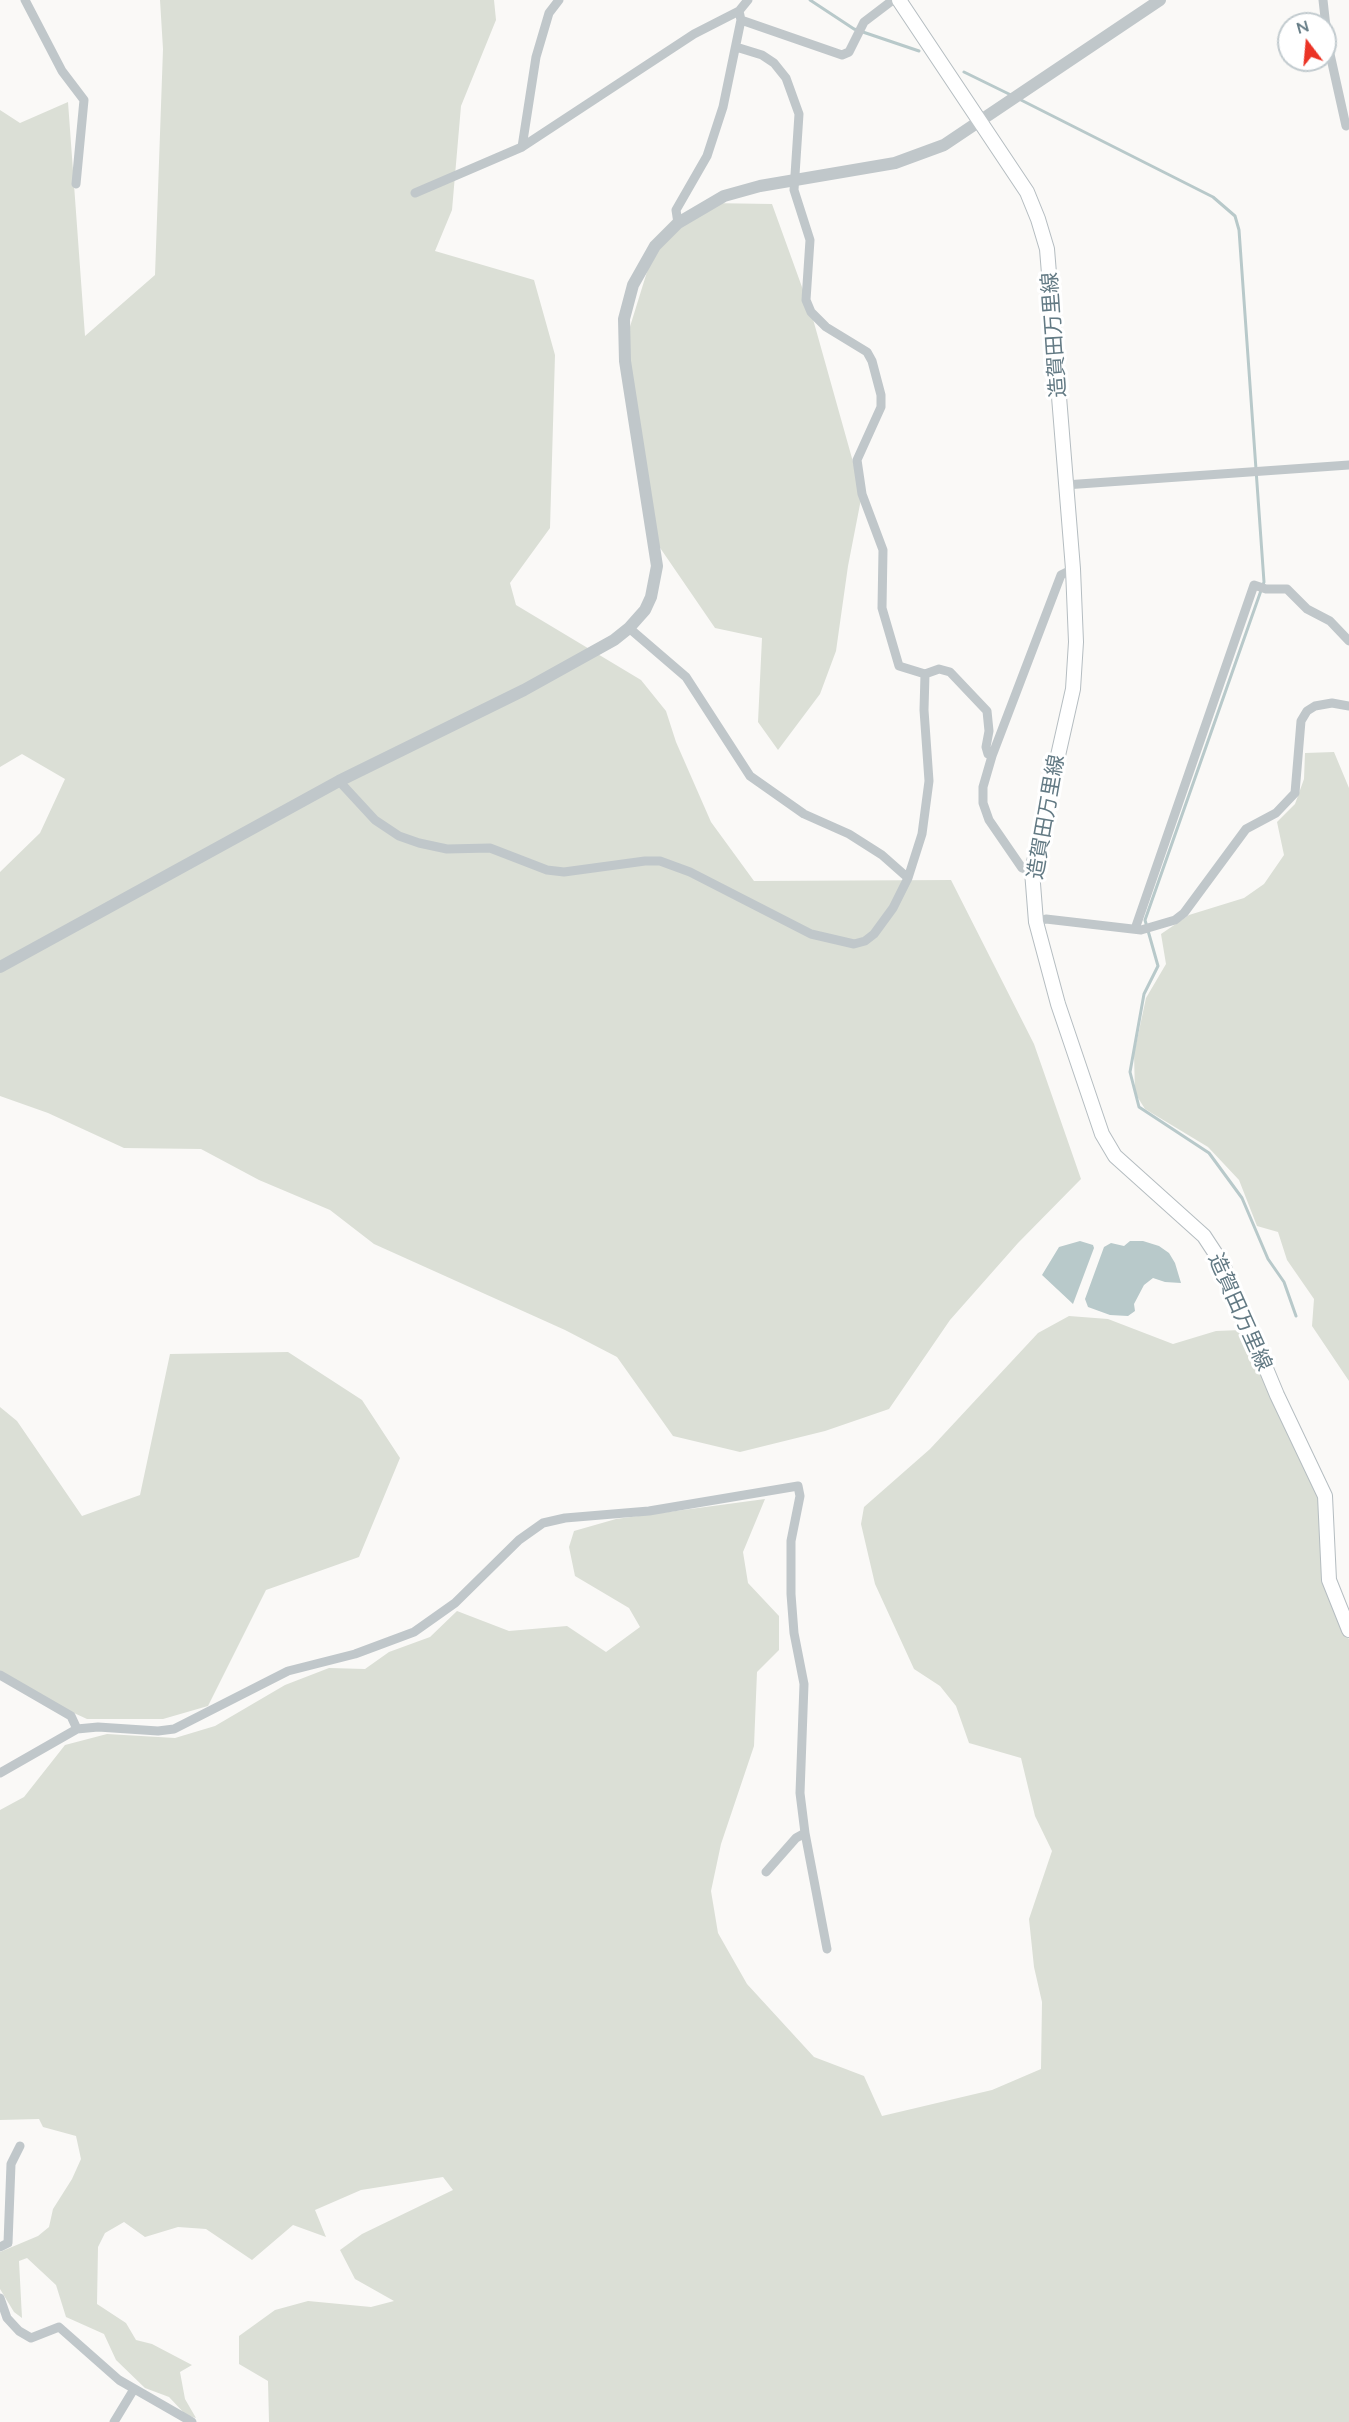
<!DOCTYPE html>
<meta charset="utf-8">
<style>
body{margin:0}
#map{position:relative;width:1349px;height:2422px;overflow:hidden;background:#faf9f7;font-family:Lato,sans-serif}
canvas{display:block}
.north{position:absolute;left:1277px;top:12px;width:60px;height:60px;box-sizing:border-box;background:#fff;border:2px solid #c1cace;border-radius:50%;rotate:344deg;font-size:16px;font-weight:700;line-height:24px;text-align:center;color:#637a84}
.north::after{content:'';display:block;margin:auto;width:21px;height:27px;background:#eb3426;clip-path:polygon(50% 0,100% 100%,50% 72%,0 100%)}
</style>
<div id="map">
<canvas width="1349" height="2422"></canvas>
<div class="north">N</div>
</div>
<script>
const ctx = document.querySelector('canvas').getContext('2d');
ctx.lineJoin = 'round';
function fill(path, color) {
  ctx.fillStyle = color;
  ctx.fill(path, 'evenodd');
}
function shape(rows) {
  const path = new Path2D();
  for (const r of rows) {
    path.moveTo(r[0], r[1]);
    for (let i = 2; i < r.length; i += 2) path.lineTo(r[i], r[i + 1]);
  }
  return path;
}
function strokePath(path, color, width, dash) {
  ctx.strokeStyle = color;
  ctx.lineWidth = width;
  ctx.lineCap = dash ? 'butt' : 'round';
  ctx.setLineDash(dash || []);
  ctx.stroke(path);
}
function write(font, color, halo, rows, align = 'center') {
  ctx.font = font + ' Lato,"Noto Sans JP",sans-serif';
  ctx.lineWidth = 6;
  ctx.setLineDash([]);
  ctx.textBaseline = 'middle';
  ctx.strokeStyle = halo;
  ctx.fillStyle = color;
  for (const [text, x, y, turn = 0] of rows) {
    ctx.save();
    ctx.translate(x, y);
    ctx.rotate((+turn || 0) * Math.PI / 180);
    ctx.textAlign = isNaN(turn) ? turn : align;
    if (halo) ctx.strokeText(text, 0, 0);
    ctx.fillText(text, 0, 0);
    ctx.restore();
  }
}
const green = shape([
 [160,0,494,0,496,20,461,106,452,210,435,251,534,280,555,355,550,528,510,583,516,605,641,680,666,711,676,742,711,822,754,881,951,880,1034,1044,1081,1179,1018,1243,950,1320,889,1409,825,1431,740,1452,673,1436,617,1357,565,1330,374,1244,330,1210,259,1180,201,1149,124,1148,48,1113,0,1096,0,872,40,833,65,779,22,754,0,767,0,110,20,123,68,102,85,336,155,275,163,49],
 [708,203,772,204,811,312,862,494,848,566,836,651,820,694,778,750,758,722,762,638,715,628,654,539,624,346,655,246],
 [1334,752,1349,788,1349,1381,1312,1326,1314,1299,1287,1260,1278,1232,1257,1226,1239,1180,1208,1147,1145,1109,1135,1093,1134,1054,1146,998,1166,964,1161,934,1189,915,1244,898,1264,884,1284,855,1277,822,1295,804,1304,779,1305,753],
 [1069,1316,1108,1319,1173,1344,1216,1331,1241,1330,1249,1340,1319,1497,1343,1632,1349,1639,1349,2422,269,2422,268,2381,239,2364,239,2336,275,2310,308,2301,371,2307,394,2301,355,2279,340,2250,362,2234,453,2190,443,2177,361,2190,315,2210,326,2237,293,2225,252,2260,206,2229,178,2227,145,2237,124,2222,105,2233,98,2247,97,2304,126,2323,136,2340,152,2344,192,2365,180,2372,185,2399,196,2418,186,2415,169,2397,145,2388,116,2360,104,2334,66,2317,56,2285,27,2258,19,2261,22,2318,14,2312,0,2289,0,2252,38,2236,49,2227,53,2209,72,2179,81,2159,76,2136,43,2127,39,2119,0,2120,0,1810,24,1797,65,1745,107,1734,175,1738,215,1726,285,1685,329,1668,365,1669,389,1652,430,1637,457,1611,509,1631,567,1626,606,1652,640,1627,629,1608,575,1576,569,1547,574,1531,616,1519,765,1499,743,1552,748,1583,779,1616,779,1650,757,1672,754,1746,721,1844,711,1891,718,1933,747,1984,814,2057,864,2076,882,2116,992,2090,1041,2069,1042,2002,1034,1967,1029,1919,1052,1851,1035,1816,1021,1758,969,1743,956,1706,940,1686,914,1669,875,1584,861,1524,864,1507,930,1449,1038,1333],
 [288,1352,362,1400,400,1458,359,1557,266,1590,208,1706,163,1719,87,1719,0,1679,0,1407,17,1421,82,1516,140,1495,170,1354]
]);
const water = shape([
 [1080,1241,1093,1245,1094,1248,1073,1304,1042,1275,1059,1247],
 [1130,1241,1143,1241,1159,1246,1169,1253,1175,1263,1181,1283,1165,1282,1153,1278,1144,1285,1134,1304,1135,1311,1128,1316,1110,1315,1088,1307,1085,1299,1104,1247,1111,1243,1124,1246]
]);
const stream = shape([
 [810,0,854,29,919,51],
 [964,72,1013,96],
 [1019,99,1213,197,1235,216,1239,230,1264,582,1145,920,1158,966,1144,994,1130,1072,1139,1107,1209,1153,1242,1198,1268,1259,1284,1282,1296,1316]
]);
const minor = shape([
 [25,0,62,71,84,100,76,184],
 [1323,0,1328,45,1346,126],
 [741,20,842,55,849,52,864,22,893,0],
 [736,47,762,55,774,63,786,78,799,114,794,190,810,240,806,300,811,312,826,327,867,352,872,361,881,395,881,407,857,460,862,494,883,550,882,608,899,666,925,674,939,669,950,672,987,711,989,731,986,747,988,754,992,756],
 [522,147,536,57,549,13,559,0],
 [415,193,522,147,694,34,739,11,748,0],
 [678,223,676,210,707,156,723,107,741,20,739,11],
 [1065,485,1349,465],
 [629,628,686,677,750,776,804,814,849,834,882,855,908,878],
 [339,781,375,820,399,836,419,843,447,849,490,848,547,870,564,872,645,861,660,861,690,872,811,934,854,944,865,941,874,934,893,908,908,878,922,834,929,781,924,710,925,674],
 [1032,871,1022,868,989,820,983,803,983,787,992,756,1061,575,1073,569],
 [1036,922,1046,919,1141,930,1175,920,1184,913,1246,829,1276,813,1295,793,1301,721,1307,711,1315,706,1332,703,1349,706],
 [1135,929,1254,585,1266,589,1287,589,1307,609,1330,621,1349,641],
 [0,1675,71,1716,77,1729],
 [0,1773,77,1729,98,1727,158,1731,174,1729,288,1671,355,1654,414,1632,455,1603,519,1540,543,1523,565,1518,649,1511,798,1486,800,1496,791,1541,791,1594,794,1633,804,1684,800,1793,805,1833,827,1949],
 [766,1872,796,1838,805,1833],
 [0,2247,8,2243,11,2164,20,2146],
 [0,2298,7,2318,19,2331,31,2338,59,2327,119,2380,192,2422],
 [114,2422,134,2389]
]);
const tertiary = shape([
 [0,967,339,781,524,690,614,640,629,628,645,610,651,597,657,566,625,361,624,319,633,285,655,246,678,223,724,196,760,186,895,163,944,145,1160,0]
]);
const secondary = shape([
 [899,0,1027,192,1038,219,1047,249,1073,569,1076,642,1073,689,1032,871,1036,922,1058,1004,1102,1134,1115,1156,1204,1236,1223,1265,1277,1395,1325,1496,1329,1580,1349,1630]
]);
const streetNames = [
 ["造賀田万里線",1054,335,-94],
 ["造賀田万里線",1046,817,-80],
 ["造賀田万里線",1240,1312,66]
];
fill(green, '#dbdfd6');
fill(water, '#b8c9ca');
strokePath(stream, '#b8c9ca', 3);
strokePath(secondary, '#b5bdc1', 16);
strokePath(minor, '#c0c7ca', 9);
strokePath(tertiary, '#c0c7ca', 12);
strokePath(secondary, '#fff', 14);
write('21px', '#637a84', '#fff', streetNames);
</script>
